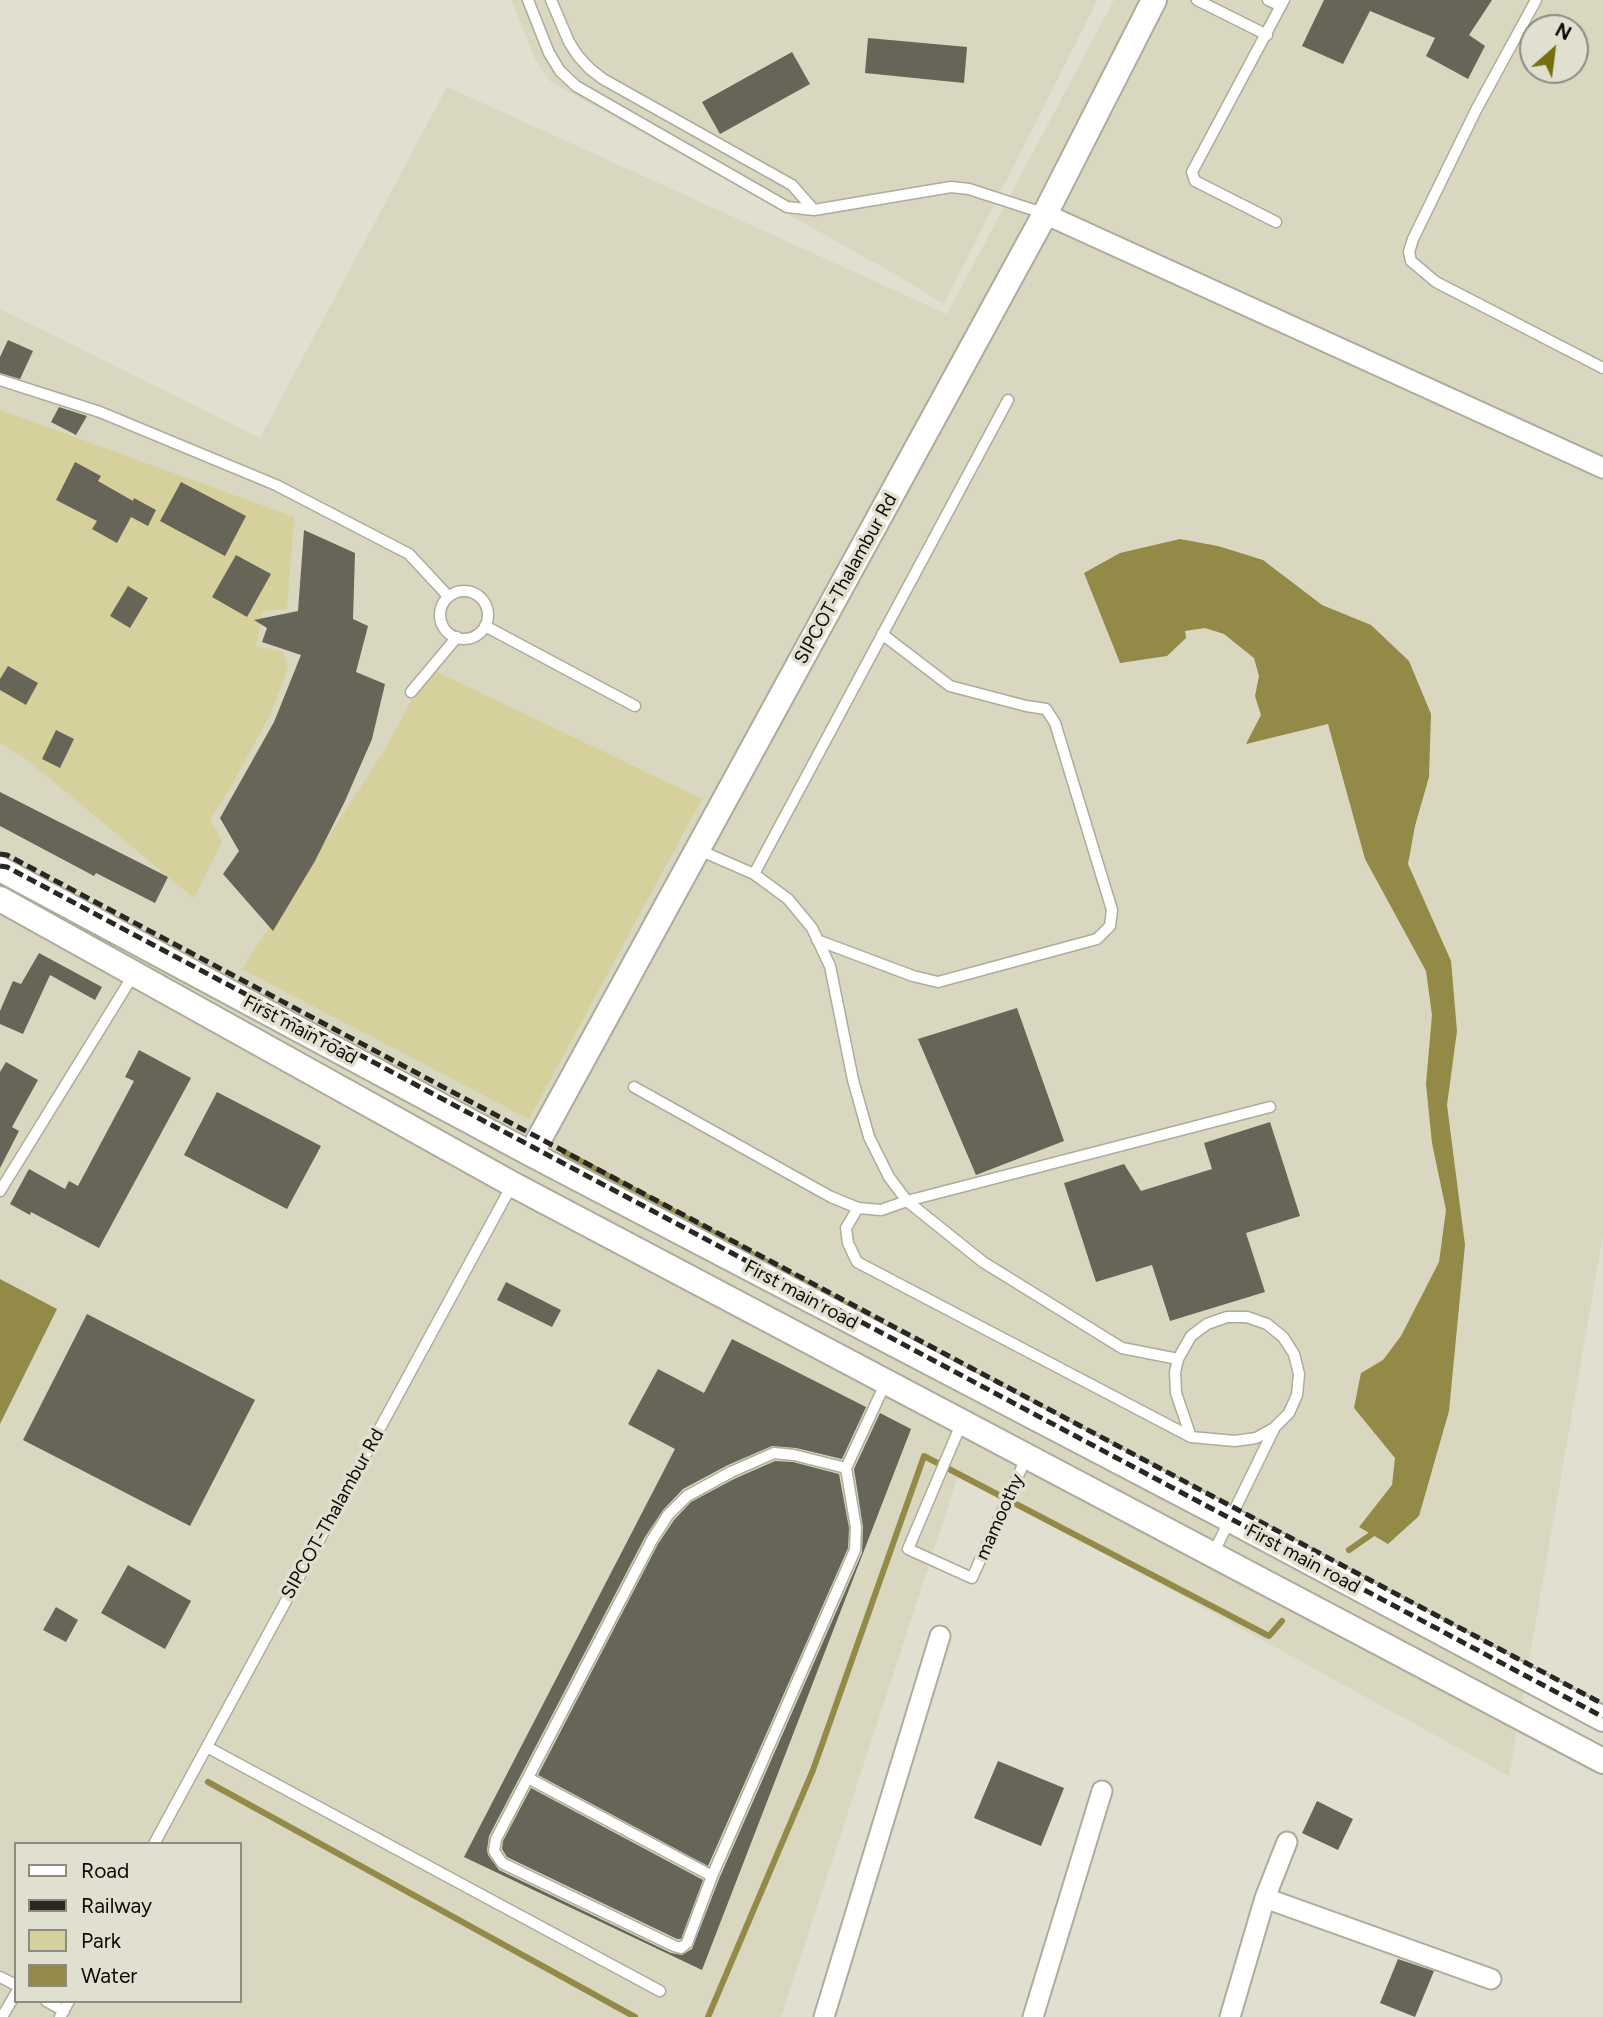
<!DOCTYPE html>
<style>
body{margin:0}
#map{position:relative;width:1603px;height:2017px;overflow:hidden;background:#e1dfcf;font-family:Figtree,sans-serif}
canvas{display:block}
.legend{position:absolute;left:14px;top:1842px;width:228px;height:161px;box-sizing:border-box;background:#e1dfcf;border:2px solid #8c8b7f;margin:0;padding:9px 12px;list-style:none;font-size:21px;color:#0c0c07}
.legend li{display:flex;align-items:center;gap:14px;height:35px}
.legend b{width:35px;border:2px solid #8c8b7f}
.north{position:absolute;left:1519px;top:14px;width:70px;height:70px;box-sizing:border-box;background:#e1dfcf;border:2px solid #8c8b7f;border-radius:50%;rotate:28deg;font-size:19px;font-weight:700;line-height:28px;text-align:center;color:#0c0c07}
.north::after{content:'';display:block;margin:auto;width:24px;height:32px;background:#786e0c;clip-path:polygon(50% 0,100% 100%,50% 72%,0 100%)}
</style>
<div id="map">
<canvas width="1603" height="2017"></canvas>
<ul class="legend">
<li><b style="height:9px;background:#fff"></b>Road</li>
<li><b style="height:9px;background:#282721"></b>Railway</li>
<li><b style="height:19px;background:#d5d09c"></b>Park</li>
<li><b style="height:19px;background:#928a46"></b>Water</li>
</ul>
<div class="north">N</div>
</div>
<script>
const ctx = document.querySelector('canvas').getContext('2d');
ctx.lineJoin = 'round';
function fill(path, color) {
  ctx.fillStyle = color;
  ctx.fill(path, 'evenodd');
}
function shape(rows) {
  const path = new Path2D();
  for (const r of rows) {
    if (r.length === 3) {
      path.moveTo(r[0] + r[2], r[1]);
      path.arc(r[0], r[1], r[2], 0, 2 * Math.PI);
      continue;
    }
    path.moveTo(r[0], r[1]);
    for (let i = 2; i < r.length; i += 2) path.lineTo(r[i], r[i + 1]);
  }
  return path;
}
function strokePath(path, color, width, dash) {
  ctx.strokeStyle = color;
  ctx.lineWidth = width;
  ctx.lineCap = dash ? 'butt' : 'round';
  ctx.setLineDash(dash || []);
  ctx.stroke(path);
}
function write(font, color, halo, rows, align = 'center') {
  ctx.font = font + ' Figtree,sans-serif';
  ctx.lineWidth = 7;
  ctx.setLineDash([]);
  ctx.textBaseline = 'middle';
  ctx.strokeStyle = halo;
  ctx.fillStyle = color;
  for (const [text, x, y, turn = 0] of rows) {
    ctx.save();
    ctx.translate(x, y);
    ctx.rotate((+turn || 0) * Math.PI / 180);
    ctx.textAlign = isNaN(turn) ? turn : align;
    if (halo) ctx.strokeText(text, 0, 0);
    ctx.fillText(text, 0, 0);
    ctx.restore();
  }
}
const built = shape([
 [511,0,1095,0,1097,1,944,304,895,274,551,82,536,61],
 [1114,0,1603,0,1603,1235,1509,1776,959,1473,781,2017,0,2017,0,309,260,438,447,87,947,314],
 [1533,28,1575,28,1575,70,1533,70],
 [16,1844,240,1844,240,2001,16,2001]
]);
const green = shape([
 [0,410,294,517,287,609,263,611,256,646,283,652,288,668,270,715,229,790,210,819,222,842,194,898,26,759,0,743],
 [429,668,702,799,529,1119,242,969,386,748]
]);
const water = shape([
 [1180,539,1218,546,1263,560,1322,605,1371,625,1409,661,1431,714,1429,777,1415,826,1408,864,1451,961,1457,1031,1447,1105,1465,1245,1449,1411,1419,1516,1388,1544,1359,1527,1392,1485,1395,1458,1354,1408,1361,1373,1383,1360,1401,1336,1439,1262,1446,1210,1432,1143,1426,1084,1432,1015,1426,971,1365,859,1328,724,1246,744,1261,715,1255,696,1259,676,1254,658,1224,634,1205,628,1185,631,1186,638,1167,656,1120,663,1084,573,1120,553],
 [0,1279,57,1309,0,1424]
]);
const stream = shape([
 [564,1152,879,1323],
 [1349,1550,1372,1534],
 [208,1782,635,2017],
 [708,2017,813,1770,924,1456,1269,1636,1282,1621]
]);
const building = shape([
 [1324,0,1492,0,1469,35,1485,46,1468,79,1426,56,1435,38,1370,11,1343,64,1302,46],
 [868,38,967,47,964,83,865,73],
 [792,52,810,84,720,134,702,102],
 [8,340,33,351,20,379,0,373,0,357],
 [59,407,87,416,76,435,51,422],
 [75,462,101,476,98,481,133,501,134,498,156,510,148,526,131,517,117,543,92,529,97,521,56,500],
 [181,482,246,516,225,556,160,521],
 [304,530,355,553,353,619,368,626,356,672,385,684,372,739,345,801,315,861,273,931,223,874,239,851,220,818,274,722,301,655,262,642,267,628,254,620,298,611],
 [236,555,271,574,247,617,212,597],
 [128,586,148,598,130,628,110,616],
 [8,666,38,683,26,705,0,690,0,679],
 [56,730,74,739,60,768,42,759],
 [0,792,168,877,155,903,96,873,94,876,0,826],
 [39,953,102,987,95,1000,50,975,23,1034,0,1024,0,1011,13,981,21,984],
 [1017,1008,1064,1141,976,1175,918,1039],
 [139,1050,191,1078,99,1248,31,1212,30,1215,10,1204,29,1169,65,1189,69,1181,78,1186,134,1081,125,1077],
 [6,1062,38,1080,12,1127,19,1131,0,1168,0,1072],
 [217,1092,321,1146,287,1209,184,1155],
 [1270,1122,1300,1216,1246,1233,1265,1292,1170,1321,1152,1265,1096,1282,1064,1183,1124,1164,1141,1191,1212,1169,1204,1143],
 [506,1282,561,1310,552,1327,497,1300],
 [87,1314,255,1400,190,1526,23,1440],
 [732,1339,866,1407,842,1459,796,1448,772,1446,728,1465,683,1489,663,1510,645,1537,489,1836,487,1850,488,1855,499,1870,671,1953,682,1955,692,1949,719,1879,862,1553,863,1527,854,1469,880,1413,911,1429,702,1970,464,1857,675,1449,628,1424,658,1369,704,1393],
 [775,1461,793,1462,839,1474,849,1528,848,1548,708,1866,538,1775,658,1544,674,1520,691,1502,734,1479],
 [128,1565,191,1601,165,1649,101,1613],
 [56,1607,78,1620,66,1642,43,1630],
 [998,1761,1064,1788,1041,1846,974,1818],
 [531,1788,703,1880,681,1939,677,1939,507,1857,502,1849,503,1841],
 [1317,1801,1353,1819,1338,1850,1302,1833],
 [1398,1959,1434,1971,1415,2017,1380,2003]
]);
const service = shape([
 [528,0,549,53,560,71,576,86,787,207,814,210,951,187,969,189,1043,213],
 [551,0,569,42,578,56,590,69,603,79,792,185,814,210],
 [1197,0,1267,35],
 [1268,0,1281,6],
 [1536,0,1476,110,1413,239,1409,252,1411,261,1436,282,1603,368],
 [1276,222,1195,181,1192,172,1284,0],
 [0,380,100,412,276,485,409,554,448,596],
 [464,615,24],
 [485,626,635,706],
 [411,692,457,637],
 [699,850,754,874,788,899,812,928,830,966,853,1080,869,1137,889,1177,907,1201,983,1262,1122,1348,1178,1359],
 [754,874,1008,400],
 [817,940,913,976,938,982,1097,939,1110,926,1112,910,1055,723,1046,709,1026,706,950,686,882,634],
 [634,1087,831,1197,858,1208,881,1210,907,1201,1270,1107],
 [0,1191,134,974],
 [858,1208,846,1228,848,1243,857,1262,1191,1437],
 [1227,1317,1247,1317,1267,1324,1283,1337,1294,1354,1299,1374,1297,1395,1289,1413,1274,1428,1256,1438,1235,1441,1191,1437,1176,1393,1175,1372,1178,1359,1191,1336,1207,1324,1227,1317],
 [962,1422,908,1549,972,1578,1027,1456],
 [846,1468,794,1455,774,1453,731,1472,687,1496,668,1515,652,1540,496,1839,494,1851,502,1863,674,1946,681,1948,687,1943,712,1876,855,1550,856,1528,846,1468,886,1382],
 [1213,1554,1274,1429],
 [207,1747,660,1991],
 [528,1778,712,1876],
 [154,1844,512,1185],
 [0,1977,16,1985],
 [46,2001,64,2011],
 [2,2017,16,1993],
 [60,2017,69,2001]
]);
const minor = shape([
 [1045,214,1603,468],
 [1265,1898,1491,1979],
 [824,2017,940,1636],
 [1033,2017,1102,1791],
 [1230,2017,1265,1898,1287,1842]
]);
const tertiary = shape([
 [0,869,531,1154,1231,1520,1603,1719],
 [0,899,512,1184,1603,1761],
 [531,1154,1045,214,1154,0]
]);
const rail = shape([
 [0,854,7,855,1603,1704],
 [0,866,7,867,1603,1717]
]);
const streetNames = [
 ["SIPCOT-Thalambur Rd",846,579,-61],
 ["First main road",300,1030,28],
 ["First main road",801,1295,28],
 ["SIPCOT-Thalambur Rd",333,1514,-61],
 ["mamoothy",1000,1517,-66],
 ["First main road",1303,1559,28]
];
fill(built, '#d9d7bf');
fill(green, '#d5d09c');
fill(water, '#928a46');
strokePath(stream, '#928a46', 6);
fill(building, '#666557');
strokePath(service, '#adac9c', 13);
strokePath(minor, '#adac9c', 23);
strokePath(tertiary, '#adac9c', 28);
strokePath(service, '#fff', 10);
strokePath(minor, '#fff', 19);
strokePath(tertiary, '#fff', 24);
strokePath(rail, '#282721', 5, [10, 5]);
write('19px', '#0c0c07', '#e1dfcf', streetNames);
</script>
